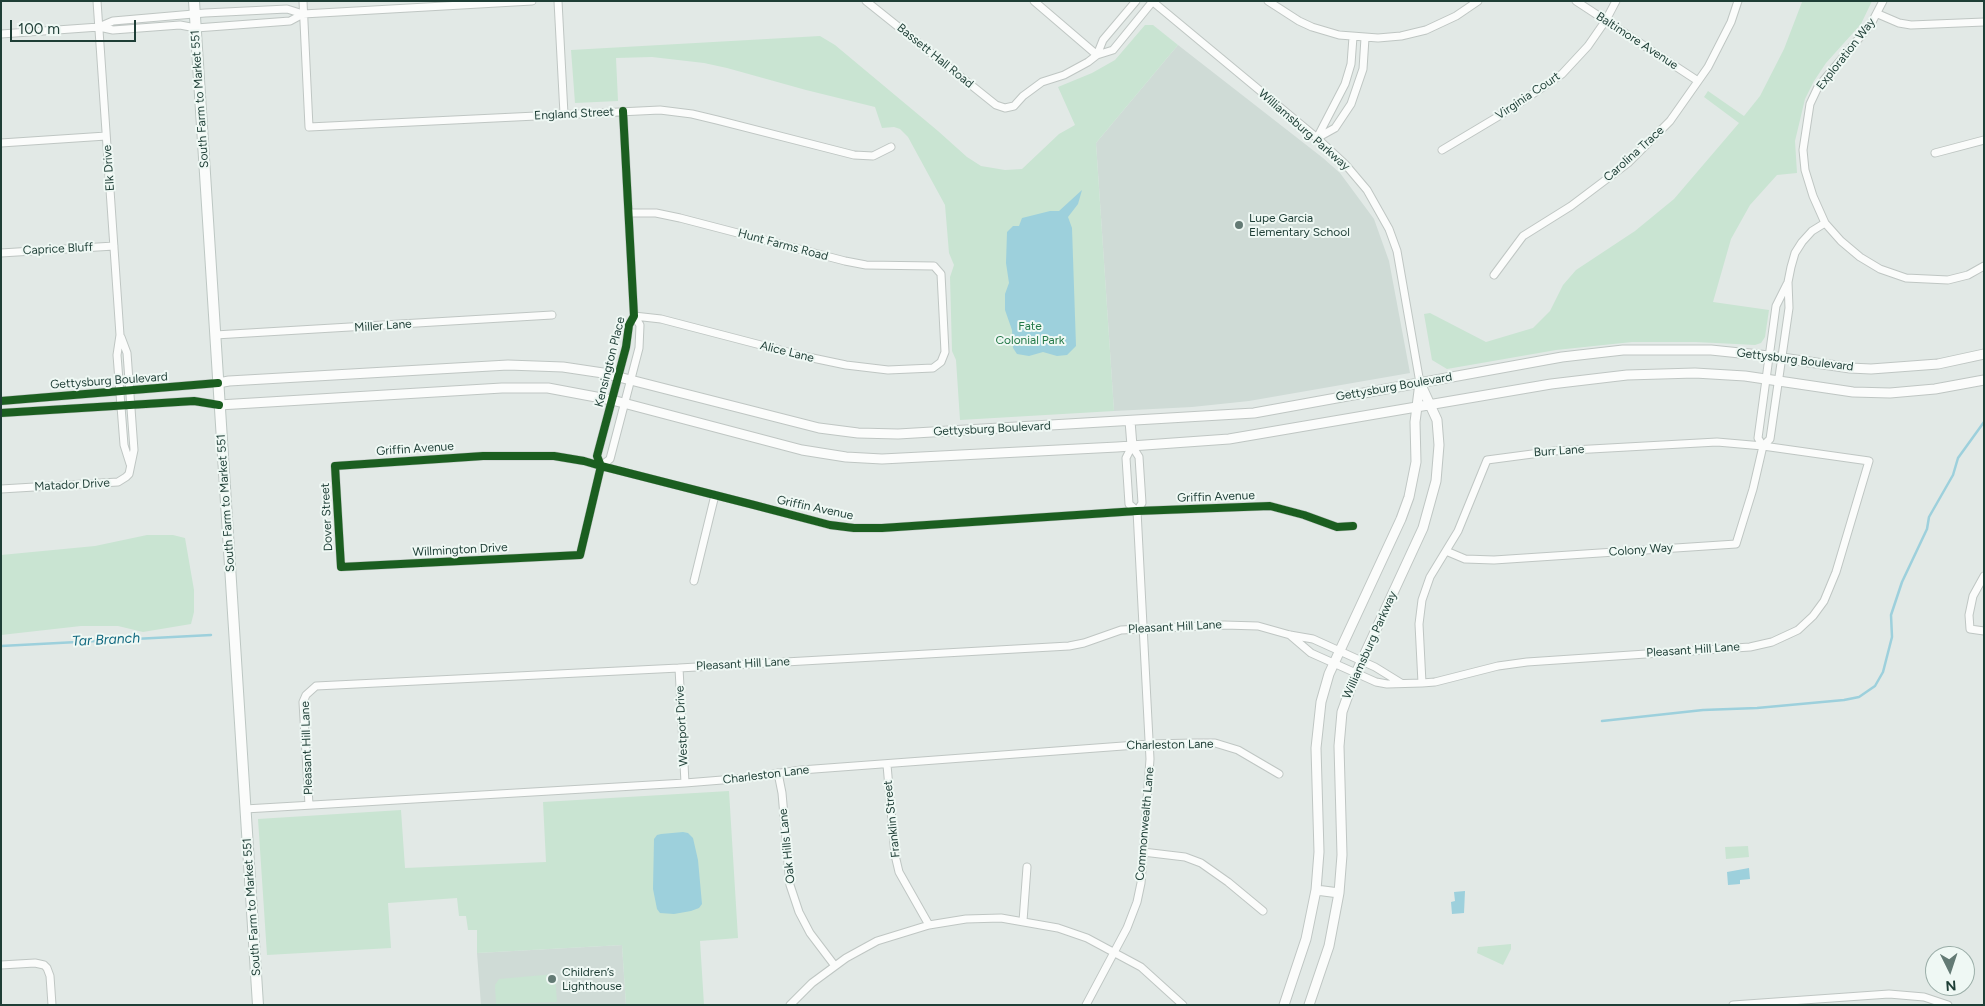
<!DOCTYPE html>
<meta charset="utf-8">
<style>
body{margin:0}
#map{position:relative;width:1985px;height:1006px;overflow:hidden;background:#e2e9e6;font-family:Figtree,sans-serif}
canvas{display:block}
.frame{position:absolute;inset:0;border:2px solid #1e3e36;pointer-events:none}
.north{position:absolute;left:1925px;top:946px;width:50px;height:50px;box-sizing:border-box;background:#eff8f4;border:1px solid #9baea8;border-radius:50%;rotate:176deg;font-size:14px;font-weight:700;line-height:20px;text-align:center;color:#1e3e36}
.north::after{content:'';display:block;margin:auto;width:18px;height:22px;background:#637a74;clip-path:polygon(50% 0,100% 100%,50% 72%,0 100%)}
.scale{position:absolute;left:10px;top:20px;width:126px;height:22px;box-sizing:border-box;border:2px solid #1e3e36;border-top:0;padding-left:6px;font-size:15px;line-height:18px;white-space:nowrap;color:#1e3e36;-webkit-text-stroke:4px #eff8f4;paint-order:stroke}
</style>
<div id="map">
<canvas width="1985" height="1006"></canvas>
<div class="frame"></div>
<div class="north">N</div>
<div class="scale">100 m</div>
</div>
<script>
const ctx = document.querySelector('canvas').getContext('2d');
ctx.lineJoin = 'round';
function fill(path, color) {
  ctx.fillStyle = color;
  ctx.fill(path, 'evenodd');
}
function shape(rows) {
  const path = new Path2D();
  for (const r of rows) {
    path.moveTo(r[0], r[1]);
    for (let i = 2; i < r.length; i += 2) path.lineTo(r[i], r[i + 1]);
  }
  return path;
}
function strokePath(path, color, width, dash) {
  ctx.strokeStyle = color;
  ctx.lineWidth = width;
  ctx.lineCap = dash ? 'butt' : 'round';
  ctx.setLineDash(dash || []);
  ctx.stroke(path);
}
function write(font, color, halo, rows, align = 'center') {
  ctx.font = font + ' Figtree,sans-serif';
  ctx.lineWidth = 4;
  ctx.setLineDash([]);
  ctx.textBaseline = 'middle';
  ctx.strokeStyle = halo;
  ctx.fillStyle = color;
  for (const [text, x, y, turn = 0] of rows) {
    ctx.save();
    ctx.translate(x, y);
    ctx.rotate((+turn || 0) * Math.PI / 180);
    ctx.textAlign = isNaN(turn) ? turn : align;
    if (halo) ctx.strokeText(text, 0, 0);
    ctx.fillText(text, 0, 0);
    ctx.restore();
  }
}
const built = shape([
 [1178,45,1323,158,1340,173,1374,219,1389,261,1410,373,1249,401,1192,407,1114,411,1096,143],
 [622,945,626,1005,481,1005,477,953]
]);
const green = shape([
 [1804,1,1872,1,1861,24,1826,63,1814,81,1805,99,1795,141,1797,173,1777,175,1750,205,1731,239,1713,302,1769,310,1765,337,1761,343,1755,345,1696,342,1632,342,1556,350,1447,369,1432,360,1424,314,1430,313,1486,342,1533,328,1550,311,1563,285,1576,270,1635,231,1674,199,1739,123,1704,97,1708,91,1744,116,1760,96,1784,49,1802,2],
 [1145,25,1153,25,1178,45,1096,143,1114,411,960,420,956,360,952,351,950,277,954,265,949,253,945,205,908,137,900,129,894,127,882,128,875,107,806,90,727,68,704,63,652,57,616,58,618,101,575,103,571,50,820,36,835,45,938,131,967,157,981,166,1005,170,1022,169,1059,134,1075,125,1058,87,1092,73,1115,60],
 [147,535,173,535,185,538,194,590,194,612,191,624,143,632,118,626,81,626,1,635,1,555,95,546],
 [729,791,738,938,700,941,704,1005,626,1005,622,945,477,953,477,930,468,930,466,916,459,916,457,898,388,903,391,948,267,955,258,819,401,810,405,868,546,862,543,802],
 [1748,846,1749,857,1726,859,1725,847],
 [1511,944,1511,949,1503,965,1477,953,1478,947],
 [555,974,557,1002,496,1004,495,985,499,979]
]);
const water = shape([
 [1082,190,1078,204,1068,217,1072,228,1076,346,1067,355,1057,356,1043,352,1029,356,1017,354,1013,348,1012,330,1005,310,1005,294,1009,283,1006,263,1007,232,1013,226,1019,226,1022,218,1050,211,1059,211],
 [683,832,688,833,693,838,698,860,702,904,699,908,691,911,674,914,660,913,657,909,653,889,654,839,657,835,661,834],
 [1749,868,1750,879,1740,880,1740,884,1728,885,1727,872],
 [1465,891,1464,913,1452,914,1451,902,1455,901,1454,892]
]);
const stream = shape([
 [1,646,211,635],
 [1602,721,1703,710,1757,708,1844,700,1859,697,1875,686,1883,672,1892,637,1891,615,1902,582,1927,529,1929,517,1953,475,1958,458,1984,422]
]);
const minor = shape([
 [97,1,120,335,117,355,124,445,130,464],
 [303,1,309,127,660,110,692,114,717,120,854,155,873,156,891,147],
 [558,1,564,114],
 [866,1,996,105,1005,108,1014,106,1023,96,1042,82,1064,75,1088,62,1097,55,1113,50,1153,1],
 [1034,1,1097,55],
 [1152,1,1317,138,1345,164,1367,190,1389,229,1397,251,1420,383],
 [1268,1,1299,21,1312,27,1339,35,1378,38,1401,36,1426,30,1456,16,1478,1],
 [1576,1,1698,81],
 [1883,1,1871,24,1818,87,1810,104,1803,150,1805,170,1813,196,1825,223,1841,241,1860,257,1880,269,1906,278,1948,280,1968,275,1984,266],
 [1878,14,1899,23,1911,25,1984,22],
 [99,27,113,21,205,13,287,9,303,14,532,1],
 [1,34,99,27,113,30,180,25,196,28,290,21,303,14],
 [1097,55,1103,40,1136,1],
 [623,111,634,316,629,325,626,347,597,456,601,466,580,555,341,567,335,466,483,456,554,456,584,461,601,466,754,505,830,525,854,528,882,528,1137,511,1270,506,1304,515,1337,527,1353,526],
 [1317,138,1335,128,1351,104,1363,69,1365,38],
 [1317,138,1345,84,1351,64,1353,37],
 [1,143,106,136],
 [1442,150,1509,110,1562,74,1588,46,1606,20,1616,1],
 [1935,153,1984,140],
 [629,213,656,213,680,218,845,261,866,265,934,266,941,274,945,352,941,362,933,368,888,370,846,365,803,356,661,319,634,316],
 [1,253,114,246],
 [1494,275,1523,236,1571,206,1628,163,1670,121,1708,67,1731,22,1738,1],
 [215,335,552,315],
 [1,401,218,383],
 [1,413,194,401,219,405],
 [1763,446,1758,438,1776,306,1787,284],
 [601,466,610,459,639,348,640,325,634,316],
 [1,489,118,482,126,477,129,474,134,450,127,353,121,337],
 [1446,551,1465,559,1494,560,1736,544,1753,489,1763,446,1770,439,1789,308,1788,282,1791,267,1795,253,1802,242,1812,231,1825,223],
 [1984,576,1973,596,1969,615,1970,629,1984,631],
 [694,581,715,495],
 [1290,635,1311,653,1376,682,1387,684,1422,683,1435,682,1498,666,1527,662,1750,647,1772,642,1798,630,1813,616,1824,601,1836,572,1869,461,1763,446,1717,442,1555,451,1487,460,1458,531,1430,577,1422,600,1419,624,1422,683],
 [679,668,685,783],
 [887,765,895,855,899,872,929,925],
 [778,773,782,793,790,885,799,912,810,933,835,966],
 [309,805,303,702,306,695,316,686,679,668,1069,646,1084,643,1121,630,1224,625,1258,626,1290,635,1313,639,1375,667,1401,683],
 [245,809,685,783,747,778,801,770,1150,744,1194,743,1215,743,1238,750,1279,774],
 [1143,852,1185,857,1201,863,1228,882,1263,911],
 [1023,921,1027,867],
 [1,965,35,963,44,965,47,968,50,976,52,1005],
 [790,1005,812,983,846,958,877,941,929,925,966,919,1001,918,1058,928,1087,938,1141,967,1183,1005],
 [1086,1005,1127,928,1137,902,1141,883,1150,759,1137,511,1142,503,1139,457,1132,446,1126,458,1129,504,1137,511],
 [1733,1005,1889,994,1924,997,1948,1005]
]);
const tertiary = shape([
 [218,383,229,381,508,365,563,367,603,373,819,428,858,433,898,434,1254,413,1562,357,1623,350,1711,350,1769,356,1850,368,1871,369,1938,364,1984,354],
 [219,405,502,388,548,388,612,400,802,450,846,457,882,459,1117,447,1229,439,1551,384,1627,375,1695,373,1745,376,1853,392,1890,393,1935,389,1984,380],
 [1130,421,1132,446],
 [1316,890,1339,893],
 [1284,1005,1306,939,1316,890,1319,852,1316,748,1321,702,1329,674,1401,519,1409,497,1416,462,1415,422,1420,383],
 [1309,1005,1329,946,1339,893,1342,855,1339,746,1342,712,1356,673,1423,528,1436,481,1439,445,1437,420,1420,383]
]);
const secondary = shape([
 [194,1,258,1005]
]);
const cycleway = shape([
 [623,111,634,316,629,325,626,347,597,456,601,466,580,555,341,567,335,466,483,456,554,456,584,461,601,466,754,505,830,525,854,528,882,528,1137,511,1270,506,1304,515,1337,527,1353,526],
 [1,401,218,383],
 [1,413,194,401,219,405]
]);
const markers = [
 [1239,225,5,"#637a74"],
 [552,979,5,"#637a74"]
];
const streetNames = [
 ["Baltimore Avenue",1637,41,33],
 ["Exploration Way",1846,54,-52],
 ["Bassett Hall Road",935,56,39],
 ["Virginia Court",1528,96,-34],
 ["South Farm to Market 551",200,99,-94],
 ["England Street",574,114,-3],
 ["Williamsburg Parkway",1304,130,41],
 ["Carolina Trace",1634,154,-42],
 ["Elk Drive",109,168,-94],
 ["Hunt Farms Road",783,245,15],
 ["Caprice Bluff",58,249,-3],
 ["Miller Lane",383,326,-4],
 ["Alice Lane",787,352,14],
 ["Gettysburg Boulevard",1795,360,7],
 ["Kensington Place",610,362,-76],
 ["Gettysburg Boulevard",109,381,-4],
 ["Gettysburg Boulevard",1394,387,-10],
 ["Gettysburg Boulevard",992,429,-3],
 ["Griffin Avenue",415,449,-4],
 ["Burr Lane",1559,451,-4],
 ["Matador Drive",72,485,-3],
 ["Griffin Avenue",1216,497,-2],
 ["South Farm to Market 551",226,503,-94],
 ["Griffin Avenue",815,508,12],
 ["Dover Street",327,517,-93],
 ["Willmington Drive",460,550,-3],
 ["Colony Way",1641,550,-4],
 ["Pleasant Hill Lane",1175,627,-3],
 ["Williamsburg Parkway",1370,645,-66],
 ["Pleasant Hill Lane",1693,650,-4],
 ["Pleasant Hill Lane",743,664,-3],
 ["Westport Drive",682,726,-93],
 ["Charleston Lane",1170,745,-1],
 ["Pleasant Hill Lane",307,748,-92],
 ["Charleston Lane",766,775,-7],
 ["Franklin Street",892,819,-96],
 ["Commonwealth Lane",1145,824,-85],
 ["Oak Hills Lane",787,846,-96],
 ["South Farm to Market 551",252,907,-94]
];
const poiNames = [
 ["Lupe Garcia",1249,218],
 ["Elementary School",1249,232],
 ["Children’s",562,972],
 ["Lighthouse",562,986]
];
const parkNames = [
 ["Fate",1030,326],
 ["Colonial Park",1030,340]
];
const waterNames = [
 ["Tar Branch",106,640,-3]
];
fill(built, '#cfdbd6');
fill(green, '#c9e4d2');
fill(water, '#9dd0dc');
strokePath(stream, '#9dd0dc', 2.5);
strokePath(minor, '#bfc6c3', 9);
strokePath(tertiary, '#bfc6c3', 11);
strokePath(secondary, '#bdc7c3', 12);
strokePath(minor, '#fbfcfb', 7);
strokePath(tertiary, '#fbfcfb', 9);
strokePath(secondary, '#fbfcfb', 10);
strokePath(cycleway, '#1b5e20', 8);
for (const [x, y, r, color] of markers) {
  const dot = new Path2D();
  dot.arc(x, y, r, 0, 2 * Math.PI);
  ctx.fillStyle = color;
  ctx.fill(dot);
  strokePath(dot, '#eff8f4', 2);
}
write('12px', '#1e3e36', '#eff8f4', streetNames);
write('12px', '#1e3e36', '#eff8f4', poiNames, 'left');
write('12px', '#247948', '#eff8f4', parkNames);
write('italic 14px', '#126980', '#eff8f4', waterNames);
</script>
